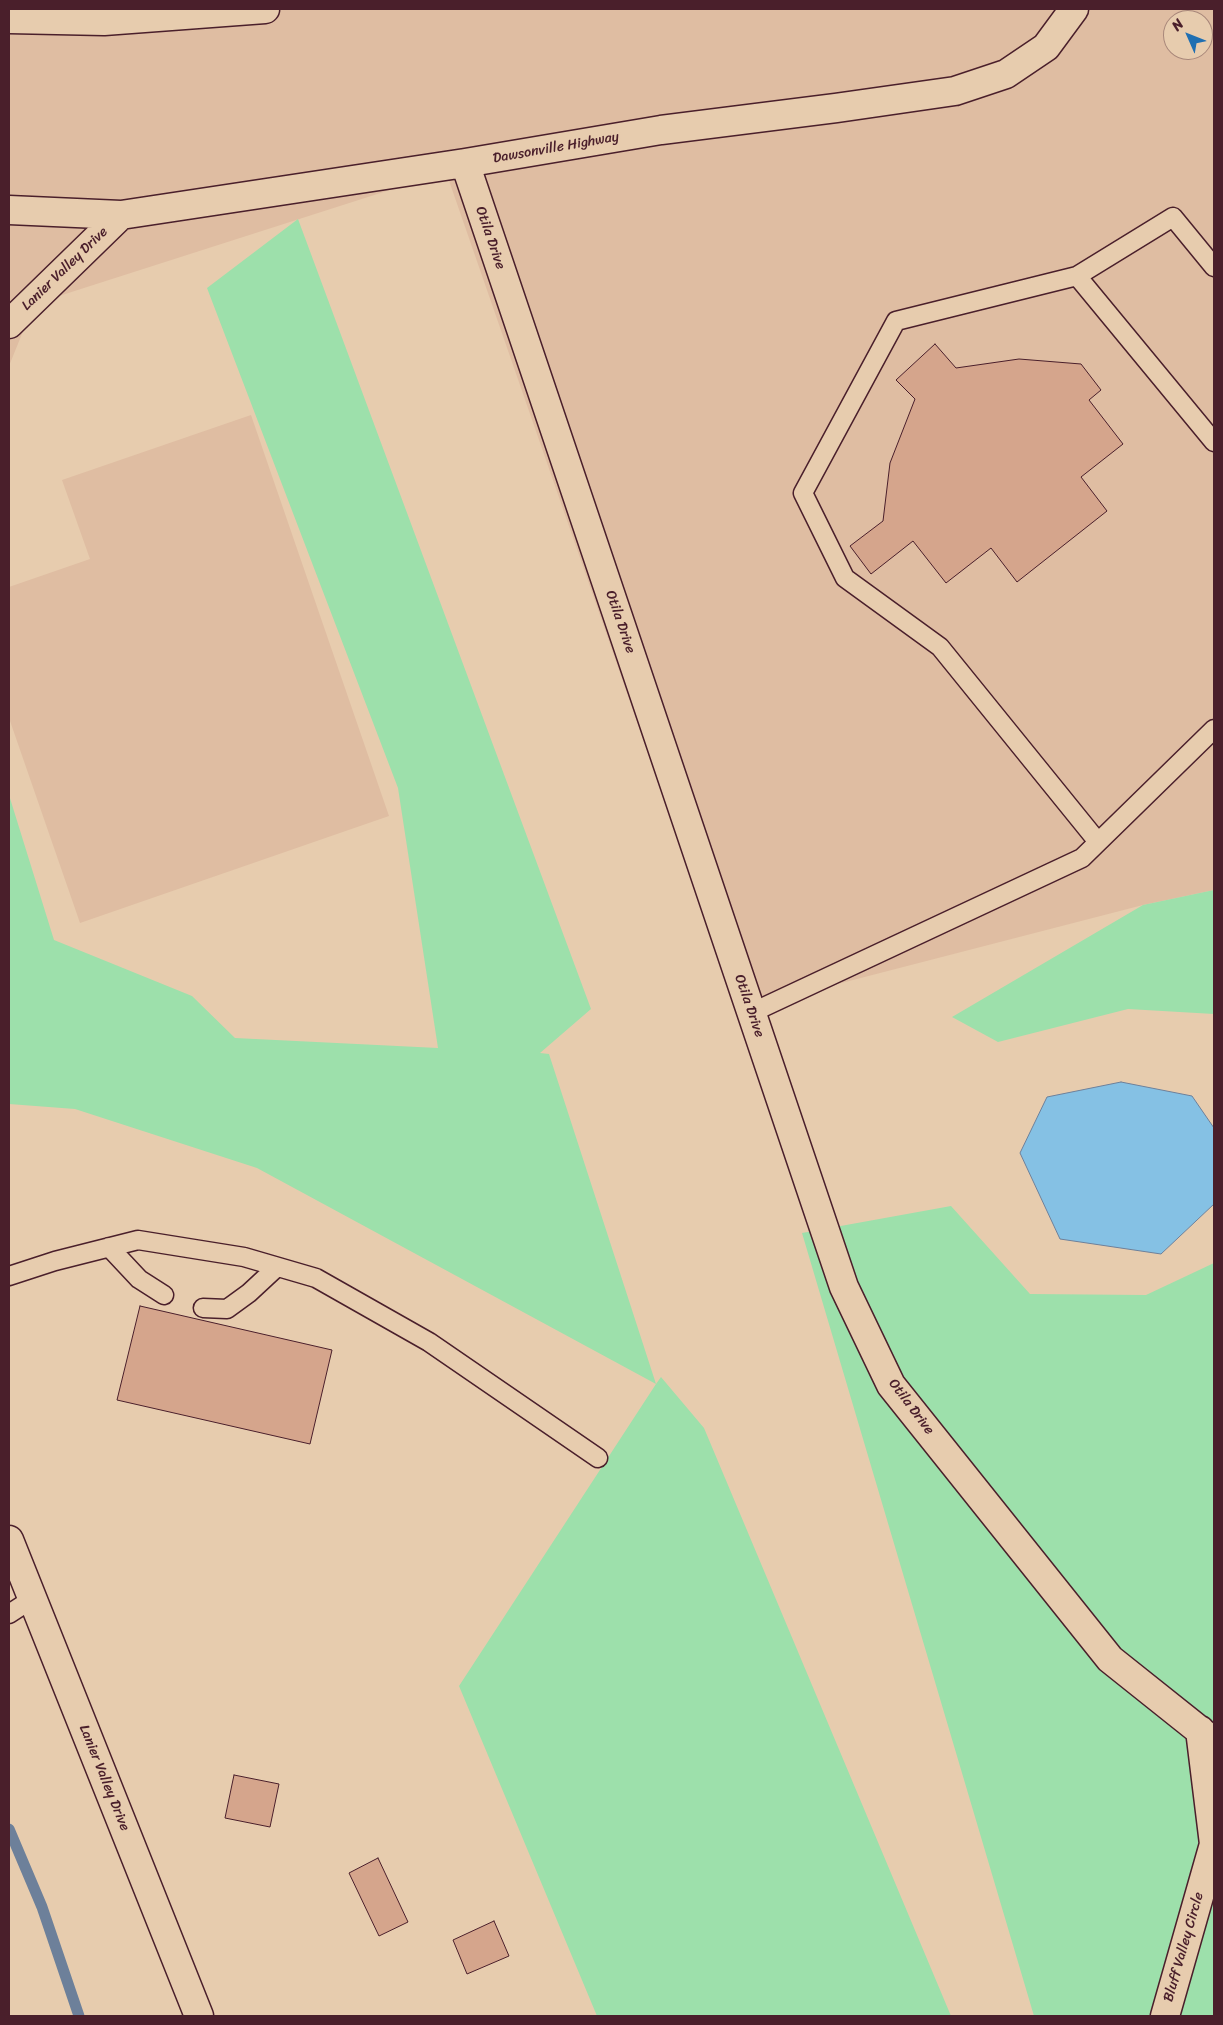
<!DOCTYPE html>
<style>
body{margin:0}
#map{position:relative;width:1223px;height:2025px;overflow:hidden;background:#e7ccae;font-family:Sriracha,sans-serif}
canvas{display:block}
.frame{position:absolute;inset:0;border:10px solid #4a1f2b;pointer-events:none}
.north{position:absolute;left:1163px;top:10px;width:50px;height:50px;box-sizing:border-box;background:#e7ccae;border:1px solid #a8877a;border-radius:50%;rotate:314deg;font-size:14px;font-weight:700;line-height:20px;text-align:center;color:#4a1f2b}
.north::after{content:'';display:block;margin:auto;width:18px;height:22px;background:#1f6fb2;clip-path:polygon(50% 0,100% 100%,50% 72%,0 100%)}
</style>
<div id="map">
<canvas width="1223" height="2025"></canvas>
<div class="frame"></div>
<div class="north">N</div>
</div>
<script>
const ctx = document.querySelector('canvas').getContext('2d');
ctx.lineJoin = 'round';
function fill(path, color) {
  ctx.fillStyle = color;
  ctx.fill(path, 'evenodd');
}
function shape(rows) {
  const path = new Path2D();
  for (const r of rows) {
    path.moveTo(r[0], r[1]);
    for (let i = 2; i < r.length; i += 2) path.lineTo(r[i], r[i + 1]);
  }
  return path;
}
function strokePath(path, color, width, dash) {
  ctx.strokeStyle = color;
  ctx.lineWidth = width;
  ctx.lineCap = dash ? 'butt' : 'round';
  ctx.setLineDash(dash || []);
  ctx.stroke(path);
}
function write(font, color, halo, rows, align = 'center') {
  ctx.font = font + ' Sriracha,sans-serif';
  ctx.lineWidth = 5;
  ctx.setLineDash([]);
  ctx.textBaseline = 'middle';
  ctx.strokeStyle = halo;
  ctx.fillStyle = color;
  for (const [text, x, y, turn = 0] of rows) {
    ctx.save();
    ctx.translate(x, y);
    ctx.rotate((+turn || 0) * Math.PI / 180);
    ctx.textAlign = isNaN(turn) ? turn : align;
    if (halo) ctx.strokeText(text, 0, 0);
    ctx.fillText(text, 0, 0);
    ctx.restore();
  }
}
const built = shape([
 [9,9,1214,9,1214,890,1143,905,737,1010,446,172,34,304,9,366],
 [1173,20,1203,20,1203,50,1173,50],
 [251,415,389,816,80,923,9,718,9,587,90,559,62,480]
]);
const green = shape([
 [298,219,591,1009,540,1053,549,1054,656,1384,661,1377,704,1428,951,2016,597,2016,459,1686,656,1384,257,1168,75,1109,9,1104,9,795,54,940,192,996,235,1038,438,1048,398,788,207,288],
 [1214,890,1214,1014,1128,1009,998,1042,952,1017,1143,905],
 [951,1206,1030,1294,1146,1295,1214,1263,1214,2016,1034,2016,802,1233]
]);
const water = shape([
 [1121,1082,1192,1096,1214,1128,1214,1204,1161,1254,1060,1239,1020,1153,1047,1097,1121,1082]
]);
const stream = shape([
 [9,1829,42,1907,79,2016]
]);
const building = shape([
 [935,344,956,368,1019,359,1081,364,1101,390,1089,400,1123,444,1081,477,1107,511,1017,582,991,548,946,583,913,541,871,574,850,546,883,521,890,463,915,399,896,380,935,344],
 [140,1306,332,1350,310,1444,117,1400,140,1306],
 [234,1775,279,1784,270,1827,225,1818,234,1775],
 [378,1858,408,1922,379,1936,349,1873,378,1858],
 [494,1921,509,1956,467,1974,453,1940,494,1921]
]);
const lane = shape([
 [1077,276,1173,217,1214,267],
 [1098,842,940,647,845,578,803,493,896,321,1077,276,1214,442],
 [751,1013,1082,858,1214,729],
 [109,1247,139,1279,164,1295],
 [9,1276,55,1261,138,1240,244,1257,316,1278,429,1342,598,1458],
 [203,1308,227,1309,249,1293,277,1267],
 [9,1614,32,1599]
]);
const street = shape([
 [465,163,844,1287,891,1385,1110,1659,1214,1742],
 [9,210,121,215,465,163,661,130,836,108,955,91,1006,74,1046,47,1074,9],
 [9,324,121,215],
 [9,1540,199,2016],
 [1165,2016,1214,1844,1200,1730]
]);
const primary = shape([
 [9,19,104,21,265,9]
]);
const streetNames = [
 ["Dawsonville Highway",556,148,-10],
 ["Otila Drive",490,238,71],
 ["Lanier Valley Drive",65,269,-44],
 ["Otila Drive",620,622,71],
 ["Otila Drive",749,1006,71],
 ["Otila Drive",911,1407,53],
 ["Lanier Valley Drive",104,1778,68],
 ["Bluff Valley Circle",1184,1947,-74]
];
fill(built, '#dfbda2');
fill(green, '#9de0ab');
fill(water, '#85c1e4');
strokePath(water, '#6d809a', 1);
strokePath(stream, '#6d809a', 11);
fill(building, '#d5a58c');
strokePath(building, '#4a1f2b', 1);
strokePath(lane, '#4a1f2b', 21);
strokePath(street, '#4a1f2b', 31);
strokePath(primary, '#4a1f2b', 31);
strokePath(lane, '#e7ccae', 18);
strokePath(street, '#e7ccae', 28);
strokePath(primary, '#e7ccae', 28);
write('14px', '#4a1f2b', '#e7ccae', streetNames);
</script>
